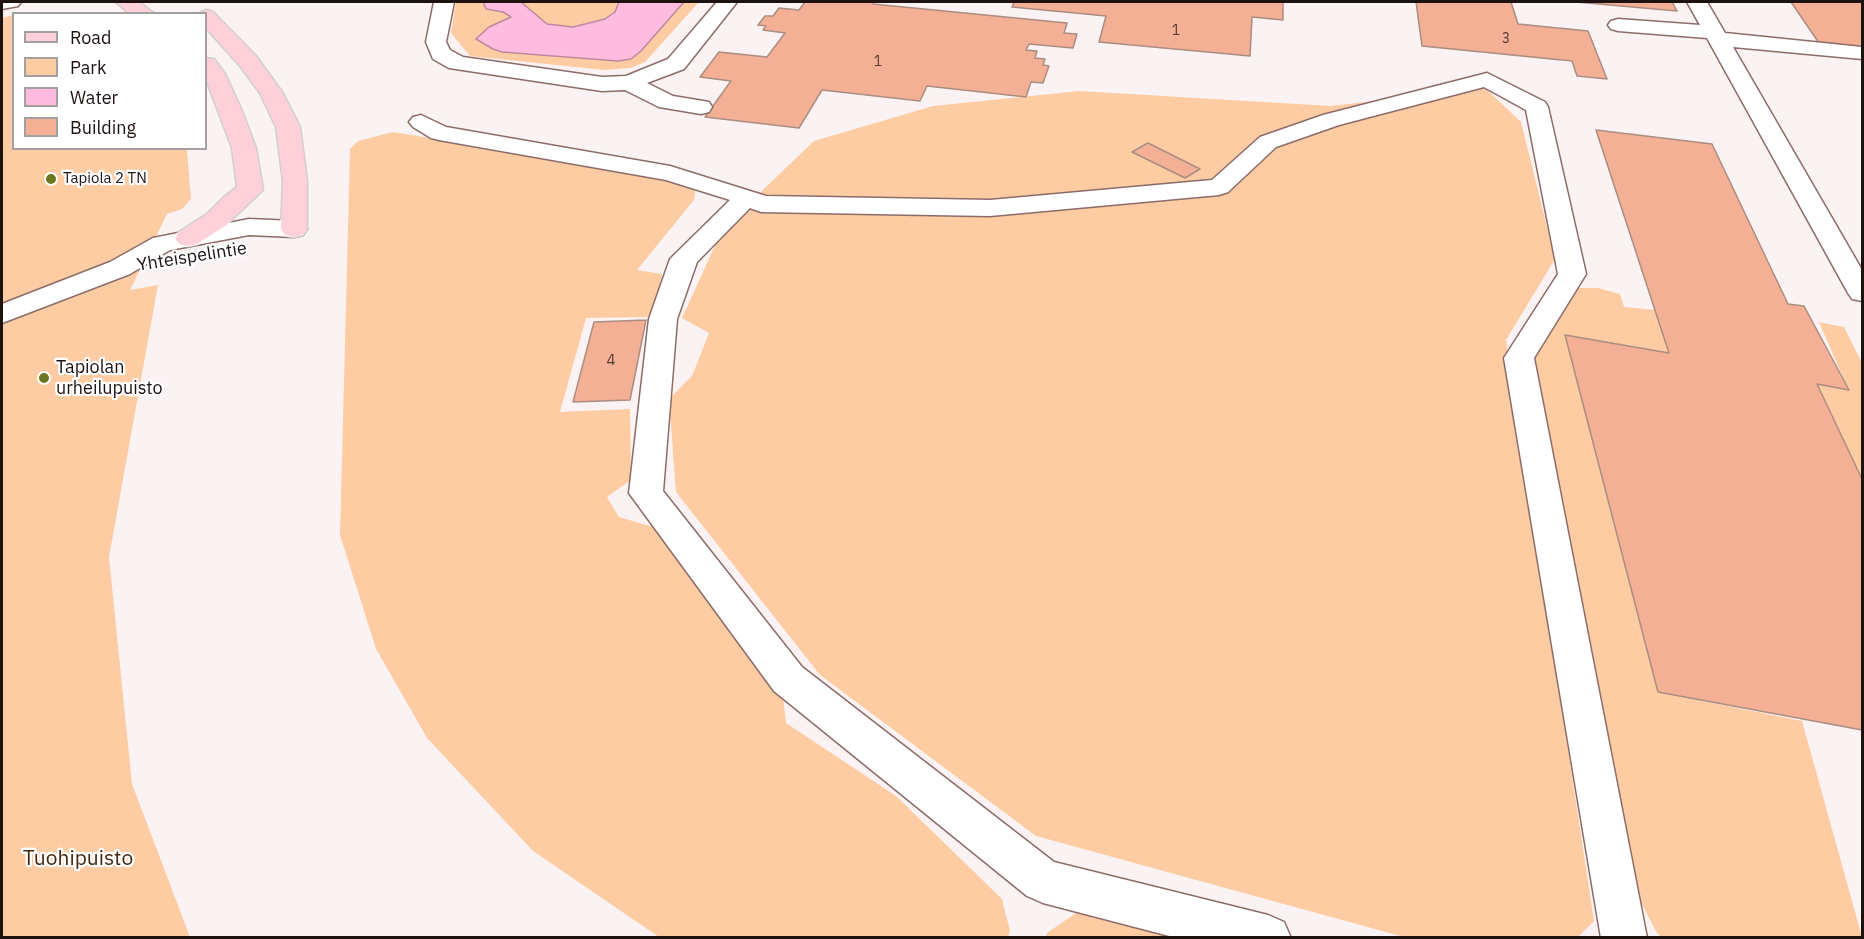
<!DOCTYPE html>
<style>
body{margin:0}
#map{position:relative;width:1864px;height:939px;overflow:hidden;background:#fbf3f3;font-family:"IBM Plex Sans",sans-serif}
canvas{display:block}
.frame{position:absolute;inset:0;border:3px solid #1e1211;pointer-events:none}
.legend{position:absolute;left:12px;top:12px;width:195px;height:138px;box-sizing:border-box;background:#fff;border:2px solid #a5a0a0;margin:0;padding:8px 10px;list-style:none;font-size:18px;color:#1e1211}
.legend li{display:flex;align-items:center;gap:12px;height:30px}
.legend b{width:30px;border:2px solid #a5a0a0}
</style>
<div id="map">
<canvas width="1864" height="939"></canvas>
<div class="frame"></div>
<ul class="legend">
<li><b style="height:8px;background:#fed0da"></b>Road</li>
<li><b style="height:16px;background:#fecca3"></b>Park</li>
<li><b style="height:16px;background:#ffbcde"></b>Water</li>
<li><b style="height:16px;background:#f4b095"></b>Building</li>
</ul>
</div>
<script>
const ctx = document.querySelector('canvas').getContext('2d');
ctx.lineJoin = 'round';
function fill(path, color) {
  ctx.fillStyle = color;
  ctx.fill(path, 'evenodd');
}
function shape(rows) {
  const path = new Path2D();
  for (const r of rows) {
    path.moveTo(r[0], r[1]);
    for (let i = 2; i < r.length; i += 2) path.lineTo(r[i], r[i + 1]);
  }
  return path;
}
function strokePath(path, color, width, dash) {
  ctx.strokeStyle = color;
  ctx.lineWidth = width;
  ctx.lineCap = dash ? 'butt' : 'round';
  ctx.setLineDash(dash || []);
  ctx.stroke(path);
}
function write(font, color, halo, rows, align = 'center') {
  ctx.font = font + ' "IBM Plex Sans",sans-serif';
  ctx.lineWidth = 4.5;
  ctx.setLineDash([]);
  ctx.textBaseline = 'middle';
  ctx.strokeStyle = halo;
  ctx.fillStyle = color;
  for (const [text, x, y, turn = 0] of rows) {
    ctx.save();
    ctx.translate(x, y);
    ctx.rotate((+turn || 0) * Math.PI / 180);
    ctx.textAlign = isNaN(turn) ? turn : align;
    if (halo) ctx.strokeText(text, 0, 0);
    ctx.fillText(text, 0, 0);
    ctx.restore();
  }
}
const green = shape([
 [456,2,699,2,645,62,631,68,604,70,470,56,451,33],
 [13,15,14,148,187,149,191,199,182,209,167,214,130,290,158,285,109,557,132,784,190,937,2,937,2,18],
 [1485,88,1521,122,1555,259,1506,340,1594,921,1578,937,1404,937,1036,836,820,675,676,492,669,399,692,376,709,333,682,318,723,228,814,141,933,106,1080,91,1331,106],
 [393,132,676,178,696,185,694,200,637,270,662,274,653,317,586,318,560,412,630,409,631,480,607,497,619,517,660,529,682,566,782,687,786,723,896,796,1002,899,1010,931,1008,937,659,937,533,851,427,738,376,649,340,535,350,149,358,141],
 [1575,288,1598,288,1620,294,1624,307,1655,310,1669,353,1566,336,1658,692,1802,721,1862,937,1662,938,1657,933,1637,895,1535,359,1548,321],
 [1819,322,1844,327,1862,363,1862,479,1817,384,1848,389],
 [1116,912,1205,938,1046,938,1047,933,1076,913]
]);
const water = shape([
 [483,2,521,2,547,24,573,27,605,19,615,12,619,2,684,2,641,51,631,59,618,61,502,52,493,49,476,39,489,27,511,17,503,12,486,9,483,2]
]);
const building = shape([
 [805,2,874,2,873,4,1067,23,1064,33,1077,34,1073,48,1029,44,1026,50,1037,51,1035,58,1045,59,1043,65,1049,66,1043,83,1031,82,1026,97,927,86,920,101,822,90,799,128,705,117,731,81,700,77,719,52,767,57,785,33,763,30,766,26,758,25,765,16,773,16,779,8,799,10,805,2],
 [1014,2,1283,2,1283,20,1252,17,1250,56,1099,42,1106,16,1012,7,1014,2],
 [1416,2,1511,2,1518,24,1588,31,1607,79,1577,76,1572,61,1422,46,1416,2],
 [1576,2,1672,2,1677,11,1576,2],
 [1791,2,1862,2,1862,47,1819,43,1791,2],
 [1596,130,1712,144,1788,304,1804,306,1849,390,1817,384,1862,479,1862,730,1658,692,1565,335,1669,353,1596,130],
 [1148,143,1200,169,1185,178,1132,152,1148,143],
 [646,320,630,400,573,402,594,322,646,320]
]);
const minor = shape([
 [2,2,21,2,18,6,2,9,2,2],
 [434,2,454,2,446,42,450,50,463,57,602,77,626,76,668,59,717,2,737,2,684,69,647,83,673,96,709,102,712,107,709,112,701,114,659,107,625,90,602,91,449,68,433,59,426,42,434,2],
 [1687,2,1707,2,1725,33,1862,47,1862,59,1733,47,1862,270,1862,301,1852,299,1848,293,1707,38,1618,31,1611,29,1608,25,1611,21,1618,19,1700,25,1687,2],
 [1487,73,1545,102,1548,107,1586,274,1534,358,1647,938,1601,938,1504,358,1558,274,1526,110,1484,87,1339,125,1276,147,1228,192,1219,195,990,216,761,212,750,208,697,262,677,319,663,491,802,667,1054,862,1268,915,1284,922,1291,938,1177,938,1043,903,1027,896,774,691,629,493,649,319,670,259,730,200,666,180,439,140,431,138,413,127,409,122,413,117,421,115,446,127,670,166,766,196,990,200,1212,180,1260,137,1323,115,1487,73],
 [249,219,294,221,303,223,307,229,303,235,294,237,249,235,170,250,130,274,2,323,2,304,110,262,153,238,249,219]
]);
const major = shape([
 [116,2,139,2,155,14,130,14,116,2],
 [206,10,213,12,256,56,282,92,300,127,307,181,307,229,303,235,294,237,285,235,281,229,283,181,276,127,260,93,240,66,206,28,206,14,198,14,206,10],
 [206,58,214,59,225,74,242,111,256,148,263,190,225,226,197,244,188,246,179,244,175,238,179,232,207,214,224,197,237,187,232,148,206,79,206,58]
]);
const markers = [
 [51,179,6,"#6d7721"],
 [44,378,6,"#6d7721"]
];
const farNumbernames = [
 ["1",1176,31],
 ["3",1506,39],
 ["1",878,62]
];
const farPoinames = [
 ["Tapiola 2 TN",63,179]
];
const numberNames = [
 ["4",611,361]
];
const streetNames = [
 ["Yhteispelintie",192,257,-9]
];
const poiNames = [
 ["Tapiolan",56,368],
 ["urheilupuisto",56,389]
];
const nearParknames = [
 ["Tuohipuisto",78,859]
];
fill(green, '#fecca3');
fill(water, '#ffbcde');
strokePath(water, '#bc89a0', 1.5);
fill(building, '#f4b095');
strokePath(building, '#ab8d81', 1.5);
strokePath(minor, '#8b6c69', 3);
strokePath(major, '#d2d0cf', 3);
fill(minor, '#fff');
fill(major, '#fed0da');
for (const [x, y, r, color] of markers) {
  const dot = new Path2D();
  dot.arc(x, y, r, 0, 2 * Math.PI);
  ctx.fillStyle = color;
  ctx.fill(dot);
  strokePath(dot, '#fff', 2);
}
write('14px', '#543a32', null, farNumbernames);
write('15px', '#1e1211', '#fff', farPoinames, 'left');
write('15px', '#543a32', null, numberNames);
write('18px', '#1e1211', '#fff', streetNames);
write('18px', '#1e1211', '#fff', poiNames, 'left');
write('21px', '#44280f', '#fff', nearParknames);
</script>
